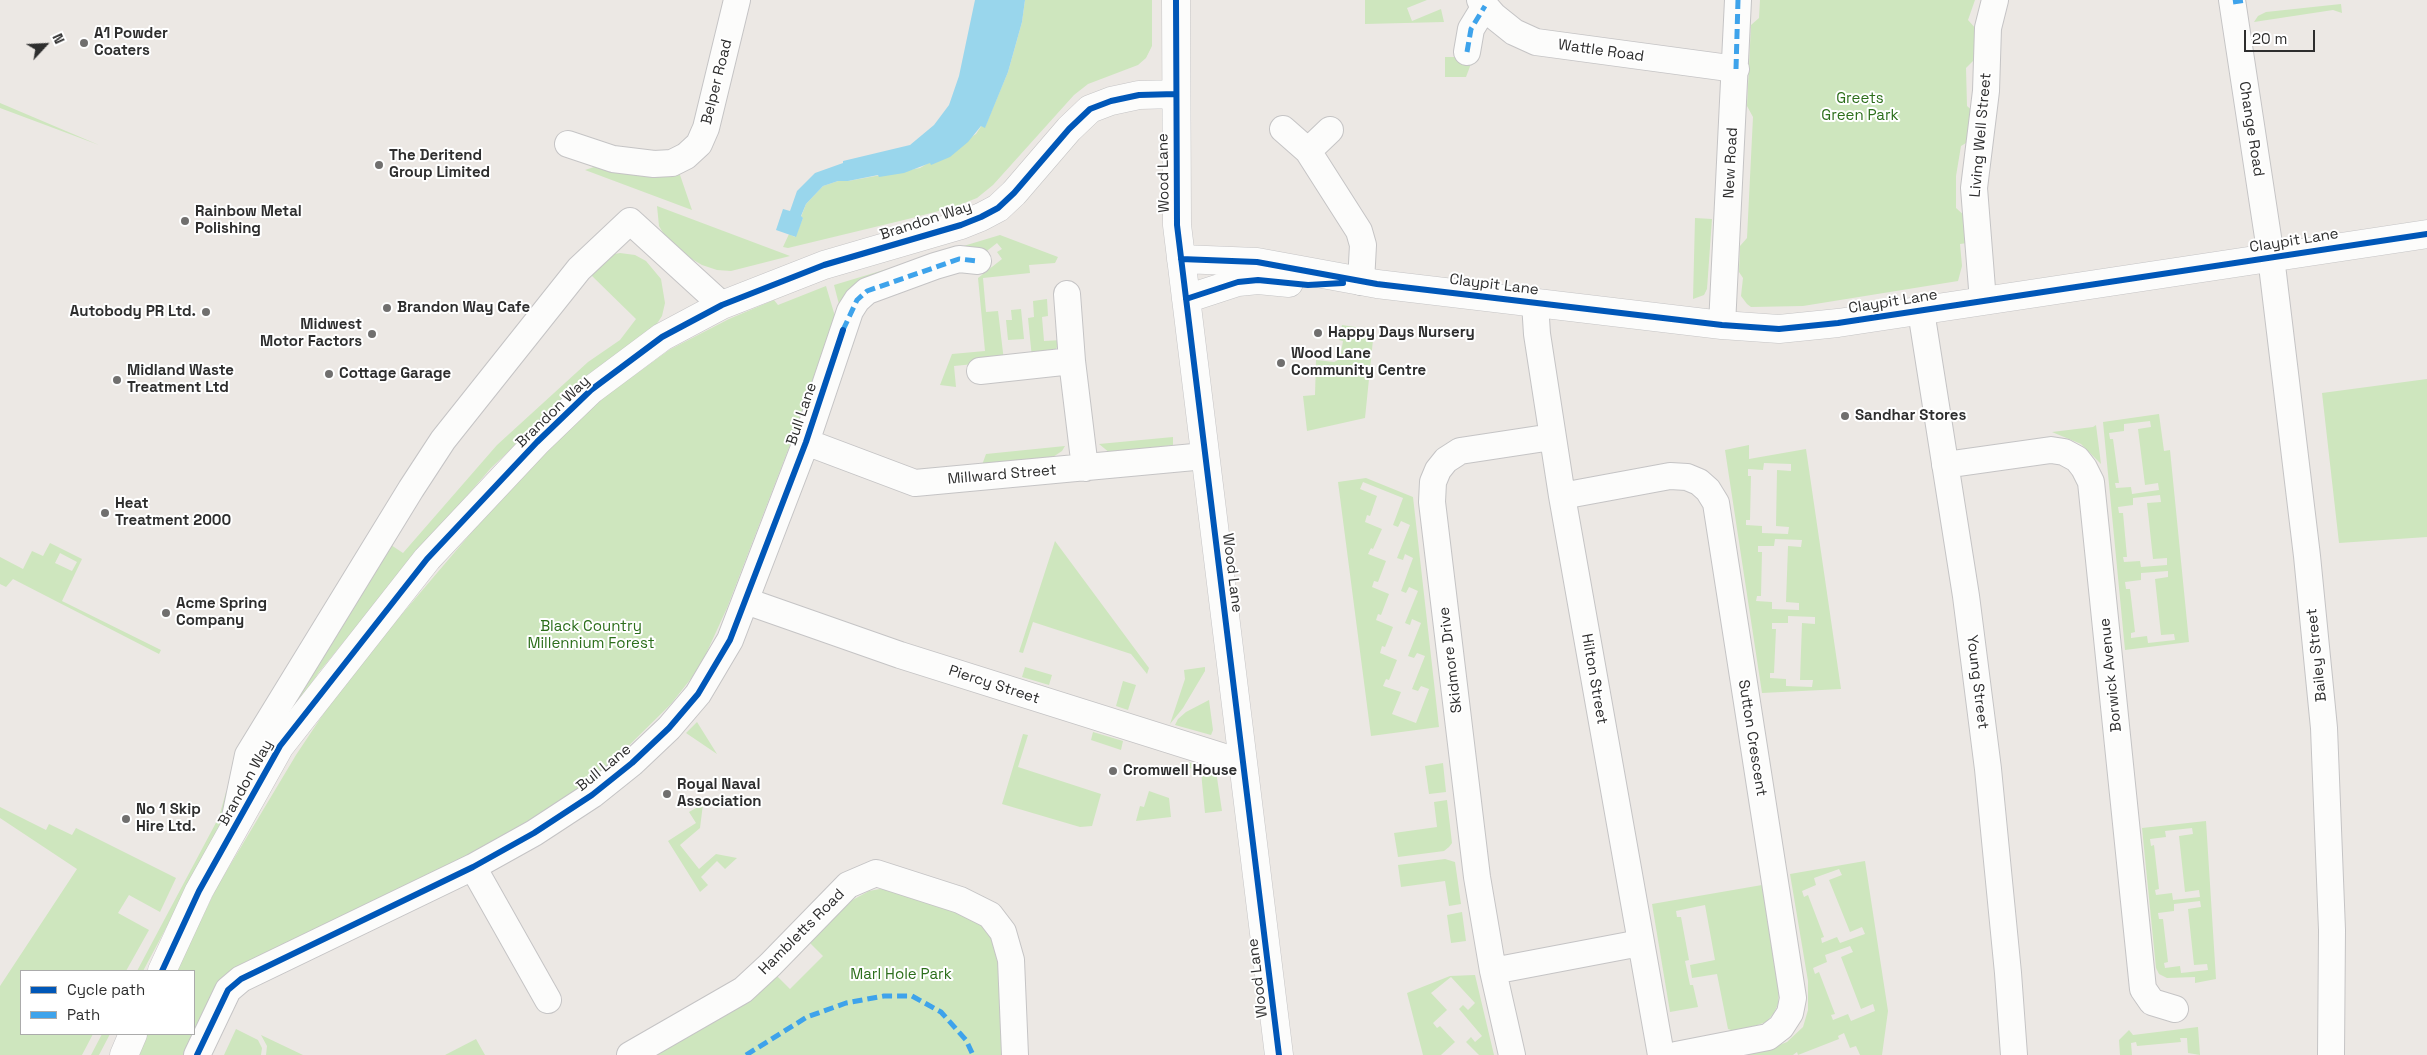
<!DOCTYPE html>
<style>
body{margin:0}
#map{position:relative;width:2427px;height:1055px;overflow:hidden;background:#ece8e4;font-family:"Space Grotesk",sans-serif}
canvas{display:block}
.legend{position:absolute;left:20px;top:970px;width:175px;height:65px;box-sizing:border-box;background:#fff;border:1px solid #ababab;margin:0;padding:6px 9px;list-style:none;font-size:15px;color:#2e2e2e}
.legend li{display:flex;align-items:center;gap:10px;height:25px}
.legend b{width:25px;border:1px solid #ababab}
.north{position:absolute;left:20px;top:20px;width:50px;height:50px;-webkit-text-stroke:4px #fff;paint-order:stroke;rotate:65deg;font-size:14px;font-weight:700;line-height:20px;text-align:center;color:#2e2e2e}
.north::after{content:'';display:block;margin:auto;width:18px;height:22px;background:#2e2e2e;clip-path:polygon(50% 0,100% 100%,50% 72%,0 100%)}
.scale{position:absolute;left:2244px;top:30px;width:71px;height:22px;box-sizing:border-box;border:2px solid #2e2e2e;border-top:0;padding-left:6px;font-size:15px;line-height:18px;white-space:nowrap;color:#2e2e2e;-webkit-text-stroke:4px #fff;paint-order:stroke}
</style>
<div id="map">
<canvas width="2427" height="1055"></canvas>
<ul class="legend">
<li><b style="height:6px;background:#0057b8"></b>Cycle path</li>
<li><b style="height:6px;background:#3ea3eb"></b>Path</li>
</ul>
<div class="north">N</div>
<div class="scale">20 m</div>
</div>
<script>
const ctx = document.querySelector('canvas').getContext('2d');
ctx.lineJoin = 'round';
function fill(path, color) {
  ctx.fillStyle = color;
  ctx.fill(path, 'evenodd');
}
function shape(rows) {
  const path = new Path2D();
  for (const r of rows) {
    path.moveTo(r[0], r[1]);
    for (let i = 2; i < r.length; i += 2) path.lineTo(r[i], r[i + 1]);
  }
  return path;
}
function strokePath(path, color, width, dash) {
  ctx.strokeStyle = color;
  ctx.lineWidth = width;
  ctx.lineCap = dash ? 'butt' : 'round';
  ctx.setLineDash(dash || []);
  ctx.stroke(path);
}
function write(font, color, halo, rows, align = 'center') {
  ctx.font = font + ' "Space Grotesk",sans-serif';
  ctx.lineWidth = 4;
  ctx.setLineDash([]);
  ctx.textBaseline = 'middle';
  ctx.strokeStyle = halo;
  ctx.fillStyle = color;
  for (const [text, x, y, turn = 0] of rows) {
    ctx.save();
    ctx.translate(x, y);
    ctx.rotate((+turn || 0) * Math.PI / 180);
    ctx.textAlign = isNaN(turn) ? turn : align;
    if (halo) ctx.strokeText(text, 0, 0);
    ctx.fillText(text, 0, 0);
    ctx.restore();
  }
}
const green = shape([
 [1025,0,1152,0,1152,46,1146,58,1138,65,1088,84,1074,95,993,185,977,198,954,207,908,219,788,248,783,247,789,234,795,237,803,218,801,217,806,204,823,186,838,181,848,181,920,168,976,134,982,125,985,127,1008,72,1022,22],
 [1365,0,1427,0,1407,8,1412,21,1441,9,1444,22,1365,24],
 [1760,0,1975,0,1968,20,1977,30,1974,60,1966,68,1967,106,1975,113,1971,140,1961,146,1956,176,1956,208,1966,217,1967,243,1960,244,1962,266,1958,281,1803,306,1751,307,1747,304,1741,296,1743,278,1739,272,1740,246,1747,238,1753,117,1747,106,1751,25,1759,18],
 [2341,4,2342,13,2333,10,2254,22,2258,16,2266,12],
 [1445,57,1459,57,1472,61,1466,77,1445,77],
 [0,103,99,145,0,108],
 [597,166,657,177,680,175,692,210,585,170],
 [657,206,790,256,731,271,717,270,702,265,690,258,665,236,659,226],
 [1695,218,1712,219,1707,289,1704,295,1693,299],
 [1000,235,1058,257,1055,263,1029,265,1030,273,983,278,986,312,998,311,1004,361,954,366,956,387,940,385,952,354,985,351,978,278,1002,259,997,252,1002,249,997,243,983,254,841,312,834,285],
 [620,253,635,255,646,261,661,279,665,303,662,316,652,331,593,371,491,468,412,559,319,672,289,717,284,714,391,545,403,553,497,445,588,362,620,340,636,319,591,275,604,256],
 [826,286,837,323,727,608,700,667,671,704,605,769,532,821,486,847,239,966,186,1055,138,1055,147,1034,194,1034,194,971,176,971,217,887,296,755,346,680,494,506,575,422,603,398,669,350,729,319,774,300,778,305],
 [1047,299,1048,316,1042,317,1044,341,1062,340,1053,353,1032,358,1028,318,1034,317,1033,301],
 [1021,309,1024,339,1008,340,1006,320,1012,320,1011,310],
 [1342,325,1374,330,1365,418,1307,431,1303,396,1315,395,1316,360,1334,362,1340,359,1343,341,1339,340],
 [2427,379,2427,537,2339,543,2322,393],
 [2159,414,2164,451,2170,450,2189,642,2125,650,2103,422],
 [2150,421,2151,427,2138,429,2145,485,2158,483,2159,490,2132,494,2131,487,2116,488,2115,483,2119,483,2113,439,2110,439,2109,433,2124,431,2124,424],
 [2160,495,2161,502,2147,503,2153,559,2167,558,2167,565,2141,567,2140,561,2124,562,2123,557,2127,557,2123,513,2119,513,2118,507,2133,505,2133,498],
 [2168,571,2168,577,2155,579,2161,635,2174,634,2175,640,2148,643,2147,636,2131,638,2131,633,2135,632,2130,589,2126,589,2125,582,2141,580,2141,573],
 [2096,425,2101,464,2081,444,2052,432,2093,427],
 [1173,437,1173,445,1110,453,1099,444],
 [1749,445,1749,459,1806,449,1841,689,1762,693,1725,450],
 [1764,463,1791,464,1791,471,1777,470,1776,526,1789,527,1788,534,1762,533,1762,526,1746,525,1746,520,1750,520,1751,476,1748,476,1748,469,1763,470],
 [1775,539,1802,540,1801,547,1788,546,1786,602,1799,603,1799,610,1772,609,1772,602,1756,601,1757,596,1761,596,1762,552,1758,552,1758,546,1774,546],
 [1788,616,1815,617,1815,624,1802,623,1800,680,1813,680,1812,687,1786,686,1786,679,1770,678,1770,673,1774,673,1776,629,1772,629,1772,623,1788,623],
 [1065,446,1062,451,1050,459,982,465,986,454],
 [1366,478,1413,497,1439,727,1371,736,1338,482],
 [1363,482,1403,498,1393,525,1398,527,1401,521,1410,525,1397,558,1403,560,1405,554,1413,558,1401,591,1406,593,1409,587,1418,591,1405,623,1410,625,1412,619,1421,623,1408,656,1414,658,1417,653,1425,656,1412,689,1418,691,1421,686,1429,689,1416,723,1392,714,1401,692,1383,686,1386,679,1389,680,1397,660,1380,653,1382,646,1385,647,1393,627,1376,620,1378,614,1381,615,1389,594,1372,587,1374,581,1378,582,1386,561,1368,554,1371,548,1373,549,1382,529,1365,522,1367,515,1370,516,1377,496,1360,489],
 [1055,541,1149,668,1147,674,1131,654,1033,622,1023,653,1019,652],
 [50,543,82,559,62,601,161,650,159,654,13,579,6,587,0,584,0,557,23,569,32,551,43,556],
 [60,553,77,562,72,571,55,563],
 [1025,667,1052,675,1049,685,1022,677],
 [1205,667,1205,671,1183,708,1170,724,1185,679,1184,670],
 [1123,681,1136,685,1128,710,1116,706],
 [1209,700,1213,730,1211,735,1175,725,1178,719,1186,712],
 [697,722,717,754,686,733],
 [1093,732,1123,741,1121,750,1091,740],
 [1023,734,1028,735,1018,767,1101,794,1092,826,1080,827,1002,804],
 [1188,762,1216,771,1222,811,1205,813,1201,772,1187,767],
 [1443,763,1446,792,1429,794,1425,766],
 [1149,791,1169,798,1171,817,1136,821,1140,806,1144,807],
 [226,792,228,798,225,818,143,971,137,971,219,817],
 [1447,800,1452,843,1449,847,1444,851,1398,857,1394,833,1437,827,1434,802],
 [703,804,700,828,680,845,699,869,716,854,737,858,725,869,717,861,701,877,708,885,700,892,668,841,696,823,689,812],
 [0,807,46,830,49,824,72,835,76,828,176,878,160,912,129,895,118,913,149,930,126,971,21,971,21,1034,93,1034,82,1055,0,1055,0,986,77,869,0,818],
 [2206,821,2216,979,2195,983,2195,977,2167,978,2159,974,2156,968,2142,828],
 [2192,828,2193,834,2179,836,2185,892,2199,890,2200,897,2173,900,2172,893,2156,895,2155,890,2159,889,2154,845,2151,846,2150,839,2166,837,2165,831],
 [2200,901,2201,907,2188,909,2194,965,2207,964,2208,970,2181,973,2180,966,2165,968,2164,963,2168,962,2163,919,2159,919,2158,913,2174,911,2174,904],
 [1445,859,1455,862,1461,904,1449,906,1445,881,1401,887,1398,865],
 [1865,861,1888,1011,1882,1055,1860,1055,1856,1046,1850,1048,1844,1033,1838,1036,1839,1039,1798,1055,1797,1052,1793,1055,1742,1055,1764,1051,1787,1042,1803,1027,1808,1010,1808,981,1790,874],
 [1839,869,1842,875,1829,880,1850,932,1862,927,1865,934,1840,943,1837,937,1822,943,1821,938,1824,937,1808,895,1804,897,1802,891,1816,885,1814,878],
 [1850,946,1853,952,1841,957,1861,1009,1873,1004,1875,1011,1851,1021,1848,1014,1833,1020,1831,1015,1835,1014,1819,972,1815,974,1813,968,1827,962,1825,955],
 [1762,885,1779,992,1778,1004,1774,1013,1766,1022,1755,1026,1734,1031,1728,1029,1717,974,1692,978,1690,965,1715,960,1705,905,1676,911,1677,917,1681,917,1689,960,1685,961,1690,985,1693,985,1698,1007,1670,1012,1652,904],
 [880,889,905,891,955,910,984,925,991,937,998,964,1008,1055,654,1055,777,976,790,989,823,956,810,943,847,903,869,891],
 [1462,912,1466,941,1451,943,1447,915],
 [1475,975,1494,1055,1479,1055,1466,1042,1471,1037,1475,1042,1482,1036,1459,1009,1463,1005,1468,1010,1475,1003,1451,977,1431,993,1447,1010,1433,1023,1437,1028,1440,1026,1455,1042,1441,1055,1423,1055,1407,993,1450,976],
 [2198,1027,2200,1055,2188,1053,2187,1038,2180,1038,2181,1042,2137,1046,2136,1042,2131,1043,2132,1055,2120,1055,2119,1040,2129,1030,2133,1035],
 [236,1029,258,1040,262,1048,261,1055,224,1055],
 [102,1034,110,1034,99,1055,91,1055],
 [261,1035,303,1055,266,1055,267,1046],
 [476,1039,485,1055,445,1055]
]);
const water = shape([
 [975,0,1025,0,1022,22,1008,72,985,128,981,126,968,142,950,157,931,165,930,163,904,173,879,177,878,175,848,181,838,181,823,186,806,204,801,216,803,218,796,237,776,230,783,209,790,211,797,191,815,173,843,163,843,161,910,145,934,125,949,105,959,76]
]);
const street = shape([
 [1480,0,1494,16,1514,32,1536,42,1736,69],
 [2232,0,2271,257,2307,556,2324,728,2332,930,2331,1055],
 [1467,52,1471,29,1485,6],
 [1283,129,1308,151,1359,231,1363,245,1361,282],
 [568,144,613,159,654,164,672,163,686,156,699,144,706,128,737,0],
 [1308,151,1330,130],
 [1067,294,1072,361,1085,468],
 [1983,301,1974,188,1986,91,1988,28,1995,0],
 [1535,303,1537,334,1562,496,1661,1055],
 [1921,311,1966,596,1988,769,2008,973,2014,1055],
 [1722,325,1738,0],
 [980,371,1072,361],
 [806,442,915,483,1205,456],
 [1945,465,2051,450,2064,452,2077,459,2084,468,2091,482,2143,989,2152,1002,2175,1009],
 [1562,496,1670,476,1687,477,1699,482,1708,490,1716,503,1793,998,1790,1013,1781,1027,1768,1037,1676,1055],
 [746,601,900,655,1243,763],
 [234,822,248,755,411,489,443,440,579,269,630,221,722,305],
 [473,867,548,1000],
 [1493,971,1640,943],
 [197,1055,228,990,241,979,473,867,534,833,592,795,632,763,669,728,698,694,730,640,806,442,850,311,857,300,867,291,935,266,959,259,978,261],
 [630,1055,743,990,770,965,848,885,876,873,960,900,990,915,1003,932,1011,960,1015,1055],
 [1512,1055,1493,971,1477,877,1432,502,1433,482,1438,470,1446,460,1460,451,1552,437]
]);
const secondary = shape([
 [1176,0,1177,225,1279,1055],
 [1181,259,1257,262,1377,284,1722,325,1779,329,1838,323,2427,234],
 [1186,299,1238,282,1258,280,1289,283],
 [162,971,199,891,280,746,427,559,537,442,591,390,662,337,722,305,824,265,961,225,981,217,998,208,1014,193,1069,129,1090,109,1111,101,1139,95,1176,94],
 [124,1055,133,1034]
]);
const quiet = shape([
 [2233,2,2247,0],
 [1467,52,1471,29,1485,6],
 [1736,69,1738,0],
 [843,330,857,300,867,291,959,259,978,261],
 [746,1055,807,1017,846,1003,884,996,912,996,941,1012,966,1040,973,1055]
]);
const cycleway = shape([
 [1176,0,1177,225,1279,1055],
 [1181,259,1257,262,1377,284,1722,325,1779,329,1838,323,2427,234],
 [1186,299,1238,282,1258,280,1308,285,1343,283],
 [162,971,199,891,280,746,427,559,537,442,591,390,662,337,722,305,824,265,961,225,981,217,998,208,1014,193,1069,129,1090,109,1111,101,1139,95,1176,94],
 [197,1055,228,990,241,979,473,867,534,833,592,795,632,763,669,728,698,694,730,640,806,442,843,330]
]);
const markers = [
 [84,43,5,"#706f6e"],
 [379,165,5,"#706f6e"],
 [185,221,5,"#706f6e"],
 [387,308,5,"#706f6e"],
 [206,312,5,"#706f6e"],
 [1318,333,5,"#706f6e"],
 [372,334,5,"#706f6e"],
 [1281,363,5,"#706f6e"],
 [329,374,5,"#706f6e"],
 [117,380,5,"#706f6e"],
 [1845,416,5,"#706f6e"],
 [105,513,5,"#706f6e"],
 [166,613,5,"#706f6e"],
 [1113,771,5,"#706f6e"],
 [667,794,5,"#706f6e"],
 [126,819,5,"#706f6e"]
];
const poiNames = [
 ["A1 Powder",94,34],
 ["Coaters",94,51],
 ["The Deritend",389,156],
 ["Group Limited",389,173],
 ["Rainbow Metal",195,212],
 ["Polishing",195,229],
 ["Brandon Way Cafe",397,308],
 ["Autobody PR Ltd.",196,312,"right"],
 ["Midwest",362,325,"right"],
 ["Motor Factors",362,342,"right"],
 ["Happy Days Nursery",1328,333],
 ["Wood Lane",1291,354],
 ["Community Centre",1291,371],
 ["Midland Waste",127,371],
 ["Treatment Ltd",127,388],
 ["Cottage Garage",339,374],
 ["Sandhar Stores",1855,416],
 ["Heat",115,504],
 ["Treatment 2000",115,521],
 ["Acme Spring",176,604],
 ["Company",176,621],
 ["Cromwell House",1123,771],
 ["Royal Naval",677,785],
 ["Association",677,802],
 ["No 1 Skip",136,810],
 ["Hire Ltd.",136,827]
];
const streetNames = [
 ["Wattle Road",1601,51,8],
 ["Belper Road",717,82,-76],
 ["Change Road",2251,129,81],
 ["Living Well Street",1981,135,-85],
 ["New Road",1731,163,-87],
 ["Wood Lane",1164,173,-91],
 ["Brandon Way",926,221,-18],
 ["Claypit Lane",2294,241,-9],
 ["Claypit Lane",1494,285,7],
 ["Claypit Lane",1893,302,-9],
 ["Brandon Way",553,412,-44],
 ["Bull Lane",802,414,-71],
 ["Millward Street",1002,475,-5],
 ["Wood Lane",1232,573,83],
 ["Bailey Street",2317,655,-96],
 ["Skidmore Drive",1451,660,-97],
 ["Borwick Avenue",2111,675,-96],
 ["Hilton Street",1594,679,80],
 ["Young Street",1977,682,83],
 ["Piercy Street",994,685,18],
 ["Sutton Crescent",1752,738,81],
 ["Bull Lane",604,768,-39],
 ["Brandon Way",246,783,-61],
 ["Hambletts Road",802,932,-45],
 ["Wood Lane",1258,978,-97]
];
const parkNames = [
 ["Greets",1860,99],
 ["Green Park",1860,116],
 ["Black Country",591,627],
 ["Millennium Forest",591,644],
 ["Marl Hole Park",901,975]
];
fill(green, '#cee6be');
fill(water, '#99d6ec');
strokePath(street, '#c5c4c5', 28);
strokePath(secondary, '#c5c4c5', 29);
strokePath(street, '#fcfcfb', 26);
strokePath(secondary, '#fcfcfb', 28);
strokePath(quiet, '#3ea3eb', 5, [10, 5]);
strokePath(cycleway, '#0057b8', 6);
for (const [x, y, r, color] of markers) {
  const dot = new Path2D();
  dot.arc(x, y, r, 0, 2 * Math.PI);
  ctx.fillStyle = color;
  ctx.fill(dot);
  strokePath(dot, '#fff', 2);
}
write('bold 15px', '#2e2e2e', '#fff', poiNames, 'left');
write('15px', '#2e2e2e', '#fff', streetNames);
write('15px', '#2c6e1b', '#fff', parkNames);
</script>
